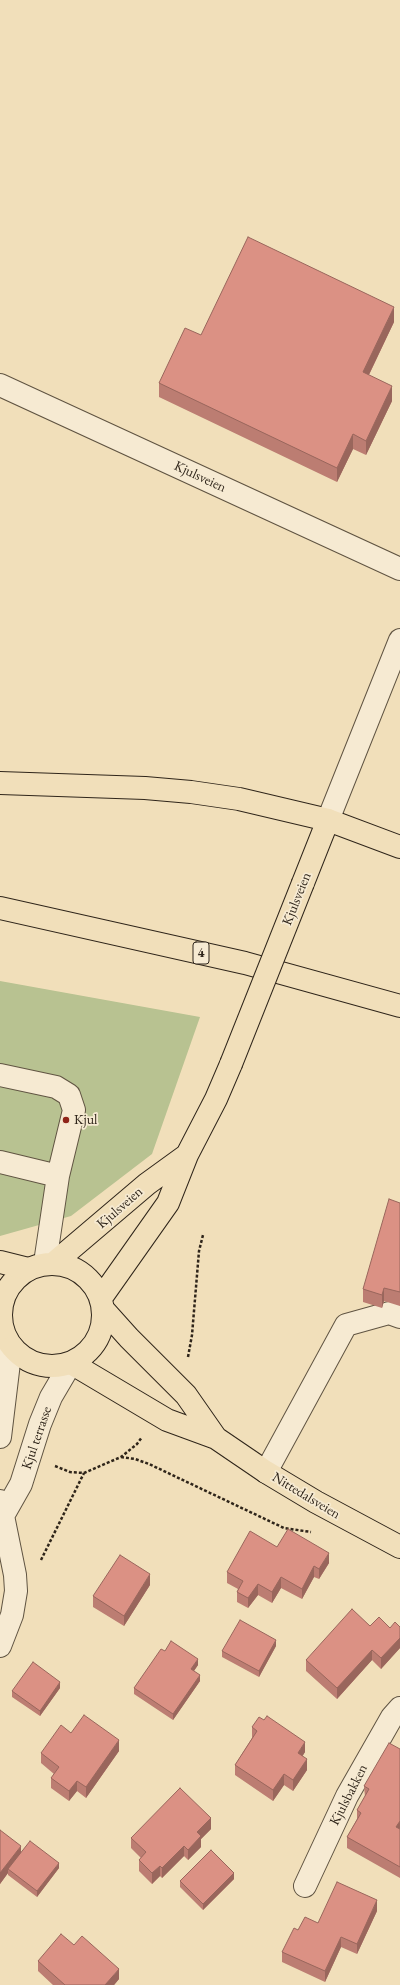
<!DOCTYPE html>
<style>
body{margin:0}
canvas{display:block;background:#f1dfba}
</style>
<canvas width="400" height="1985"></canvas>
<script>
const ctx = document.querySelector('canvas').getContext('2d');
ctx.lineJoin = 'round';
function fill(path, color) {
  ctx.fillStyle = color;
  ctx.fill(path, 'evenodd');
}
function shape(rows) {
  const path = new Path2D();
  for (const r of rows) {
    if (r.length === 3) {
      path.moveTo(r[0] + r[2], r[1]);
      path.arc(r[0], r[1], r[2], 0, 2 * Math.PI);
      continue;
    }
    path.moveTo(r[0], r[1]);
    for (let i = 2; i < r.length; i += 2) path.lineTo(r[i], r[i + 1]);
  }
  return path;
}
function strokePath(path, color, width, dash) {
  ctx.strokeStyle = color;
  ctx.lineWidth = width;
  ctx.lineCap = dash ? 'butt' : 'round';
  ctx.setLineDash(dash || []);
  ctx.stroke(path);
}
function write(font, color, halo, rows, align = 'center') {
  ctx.font = font + ' "EB Garamond",serif';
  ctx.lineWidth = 3.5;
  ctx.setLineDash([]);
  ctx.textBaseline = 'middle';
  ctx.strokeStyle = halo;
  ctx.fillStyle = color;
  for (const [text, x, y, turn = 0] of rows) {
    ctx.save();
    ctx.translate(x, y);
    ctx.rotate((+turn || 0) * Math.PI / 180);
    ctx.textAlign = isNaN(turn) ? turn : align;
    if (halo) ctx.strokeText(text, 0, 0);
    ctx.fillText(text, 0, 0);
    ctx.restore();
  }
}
const green = shape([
 [0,981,200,1017,152,1154,71,1216,0,1236]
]);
const path = shape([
 [188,1357,192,1335,199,1251,203,1235],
 [121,1457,135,1459,149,1464,284,1528,311,1532],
 [55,1466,70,1472,84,1473,121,1457,137,1444,142,1437],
 [41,1560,84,1473]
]);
const minor = shape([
 [0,385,400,569],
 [328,820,400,640],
 [0,1075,56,1087,69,1095,74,1110,58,1176,45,1263],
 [0,1162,58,1176],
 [0,1437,11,1346],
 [266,1472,346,1325,389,1313,400,1317],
 [4,1514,21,1484,40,1424,51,1397,71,1363],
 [0,1646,12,1615,16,1591,15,1575,0,1501],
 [305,1886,347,1796,392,1717,400,1708]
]);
const major = shape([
 [303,883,328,820],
 [54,1263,147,1184,187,1155],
 [52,1315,51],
 [101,1298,168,1203,187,1155,216,1099,231,1064],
 [103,1309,129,1338,186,1395,216,1438],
 [71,1363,167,1420,216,1438,266,1472,316,1502,400,1547]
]);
const highway = shape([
 [0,783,145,788,191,792,239,799,328,820,400,847],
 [0,908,245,963,400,1006],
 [0,1262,28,1269],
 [0,1327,2,1328]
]);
const majorBridge = shape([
 [231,1064,303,883]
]);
const wall = shape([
 [394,322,369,375,392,401,366,455,353,449,337,482,159,397,159,383,201,335],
 [400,1203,400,1306,384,1301,382,1308,363,1302,363,1289],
 [277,1547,329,1563,319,1579,314,1577,302,1599,281,1588,272,1603,258,1595,248,1608,237,1602,237,1592,238,1589,227,1583,227,1572],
 [150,1585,124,1626,93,1607,93,1596],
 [370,1626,390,1628,400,1627,400,1648,381,1669,372,1660,337,1699,306,1671,306,1660],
 [276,1646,259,1677,222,1657,222,1651],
 [165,1651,198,1665,194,1671,200,1681,173,1720,134,1694,134,1688],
 [60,1688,40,1716,12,1697,12,1691],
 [252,1727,305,1752,302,1756,307,1770,293,1791,284,1785,273,1801,235,1775,235,1765,252,1738],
 [71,1733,119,1751,86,1798,77,1791,69,1801,51,1788,51,1778,54,1774,41,1763,41,1753],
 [400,1749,400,1878,347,1848,347,1837,357,1819,357,1810,365,1797,364,1786],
 [211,1829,201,1839,201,1847,188,1860,184,1856,162,1878,160,1876,152,1884,139,1871,139,1860,141,1858,131,1848,131,1838],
 [0,1830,21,1853,59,1868,37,1897,8,1875,8,1873,0,1884],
 [234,1879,203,1910,180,1887,180,1881],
 [377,1911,357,1954,341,1947,325,1982,282,1962,282,1952,298,1930,318,1923],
 [74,1945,119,1979,114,1985,53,1985,38,1971,38,1961]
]);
const shadedWall = shape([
 [394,307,394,322,363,387,363,372],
 [392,386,392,401,366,455,366,441],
 [353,434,353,449,337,482,337,468],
 [384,1288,384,1301,382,1308,382,1295],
 [329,1553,329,1563,319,1579,319,1569],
 [314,1566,314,1577,302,1599,302,1589],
 [150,1574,150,1585,124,1626,124,1616],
 [281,1577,281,1588,272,1603,272,1592],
 [258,1584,258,1595,248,1608,248,1598],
 [400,1638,400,1648,381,1669,381,1658],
 [276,1640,276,1646,259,1677,259,1671],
 [372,1650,372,1660,337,1699,337,1688],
 [198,1659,198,1665,191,1675,191,1669],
 [200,1675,200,1681,173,1720,173,1714],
 [60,1682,60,1688,40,1716,40,1711],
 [119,1740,119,1751,86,1798,86,1787],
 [305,1742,305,1752,298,1764,298,1753],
 [307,1759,307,1770,293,1791,293,1780],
 [284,1774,284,1785,273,1801,273,1790],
 [77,1781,77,1791,69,1801,69,1791],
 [211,1818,211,1829,201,1839,201,1847,188,1860,188,1850,197,1832],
 [400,1821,400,1831,396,1827],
 [21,1846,21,1856,8,1869,8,1873,0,1884,0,1873],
 [184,1846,184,1856,162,1878,162,1868],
 [59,1863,59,1868,37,1897,37,1891],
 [160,1866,160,1876,152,1884,152,1873],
 [234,1873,234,1879,203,1910,203,1904],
 [377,1900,377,1911,357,1954,357,1944],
 [341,1937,341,1947,325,1982,325,1971],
 [119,1969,119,1979,114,1985,105,1985]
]);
const building = shape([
 [248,237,394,307,363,372,392,386,366,441,353,434,337,468,159,383,185,328,201,335,248,237],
 [389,1199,400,1203,400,1292,384,1288,382,1295,363,1289,389,1199],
 [288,1529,329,1553,319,1569,314,1566,302,1589,281,1577,272,1592,258,1584,248,1598,237,1592,243,1581,227,1572,250,1531,277,1547,288,1529],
 [120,1555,150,1574,124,1616,93,1596,120,1555],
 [352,1609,370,1626,379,1617,390,1628,395,1622,400,1627,400,1638,381,1658,372,1650,337,1688,306,1660,352,1609],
 [240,1620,276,1640,259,1671,222,1651,240,1620],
 [171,1641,198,1659,191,1669,200,1675,173,1714,134,1688,161,1649,165,1651,171,1641],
 [33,1662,60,1682,40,1711,12,1691,33,1662],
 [84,1715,119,1740,86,1787,77,1781,69,1791,51,1778,59,1767,41,1753,61,1725,71,1733,84,1715],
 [267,1716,305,1742,298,1753,307,1759,293,1780,284,1774,273,1790,235,1765,257,1731,252,1727,259,1717,264,1720,267,1716],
 [389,1743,400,1749,400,1821,396,1827,400,1829,400,1867,347,1837,361,1813,357,1810,369,1789,364,1786,389,1743],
 [180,1788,211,1818,197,1832,201,1836,188,1850,184,1846,162,1868,160,1866,152,1873,139,1860,146,1852,131,1838,180,1788],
 [0,1830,21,1846,0,1873,0,1830],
 [30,1841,59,1863,37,1891,8,1869,30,1841],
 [211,1850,234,1873,203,1904,180,1881,211,1850],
 [337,1882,377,1900,357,1944,341,1937,325,1971,282,1952,294,1928,298,1930,305,1917,318,1923,337,1882],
 [61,1934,74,1945,82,1936,119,1969,105,1985,65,1985,38,1961,61,1934]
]);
const markers = [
 [66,1120,4,"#8f2418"]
];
const shields = [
 [201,953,16]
];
const shieldNames = [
 ["4",201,953]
];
const streetNames = [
 ["Kjulsveien",200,477,25],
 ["Kjulsveien",297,899,-68],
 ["Kjulsveien",120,1208,-41],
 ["Kjul terrasse",37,1438,-71],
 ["Nittedalsveien",306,1496,31],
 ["Kjulsbakken",349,1795,-63]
];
const poiNames = [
 ["Kjul",74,1120]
];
fill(green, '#b8c291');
strokePath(minor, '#605442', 24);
strokePath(major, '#2f251a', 24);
strokePath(highway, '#2f251a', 24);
strokePath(path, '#2f251a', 2.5, [3, 2]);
strokePath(minor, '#f6ead2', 22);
strokePath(major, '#f1dfba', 22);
strokePath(highway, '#f1dfba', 22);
strokePath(majorBridge, '#2f251a', 24, []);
strokePath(majorBridge, '#f1dfba', 22);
fill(wall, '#bc7d72');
fill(shadedWall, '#99665c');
fill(building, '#db9184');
strokePath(building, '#99665c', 1);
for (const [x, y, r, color] of markers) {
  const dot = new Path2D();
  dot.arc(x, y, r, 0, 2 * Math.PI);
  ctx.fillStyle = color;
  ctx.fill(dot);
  strokePath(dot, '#f6ead2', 1.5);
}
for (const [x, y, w] of shields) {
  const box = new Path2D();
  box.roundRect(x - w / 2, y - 11, w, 22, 3);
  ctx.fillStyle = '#f6ead2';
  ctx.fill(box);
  strokePath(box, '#2f251a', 1);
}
write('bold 13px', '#2f251a', null, shieldNames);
write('14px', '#2f251a', '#f6ead2', streetNames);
write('14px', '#2f251a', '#f6ead2', poiNames, 'left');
</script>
